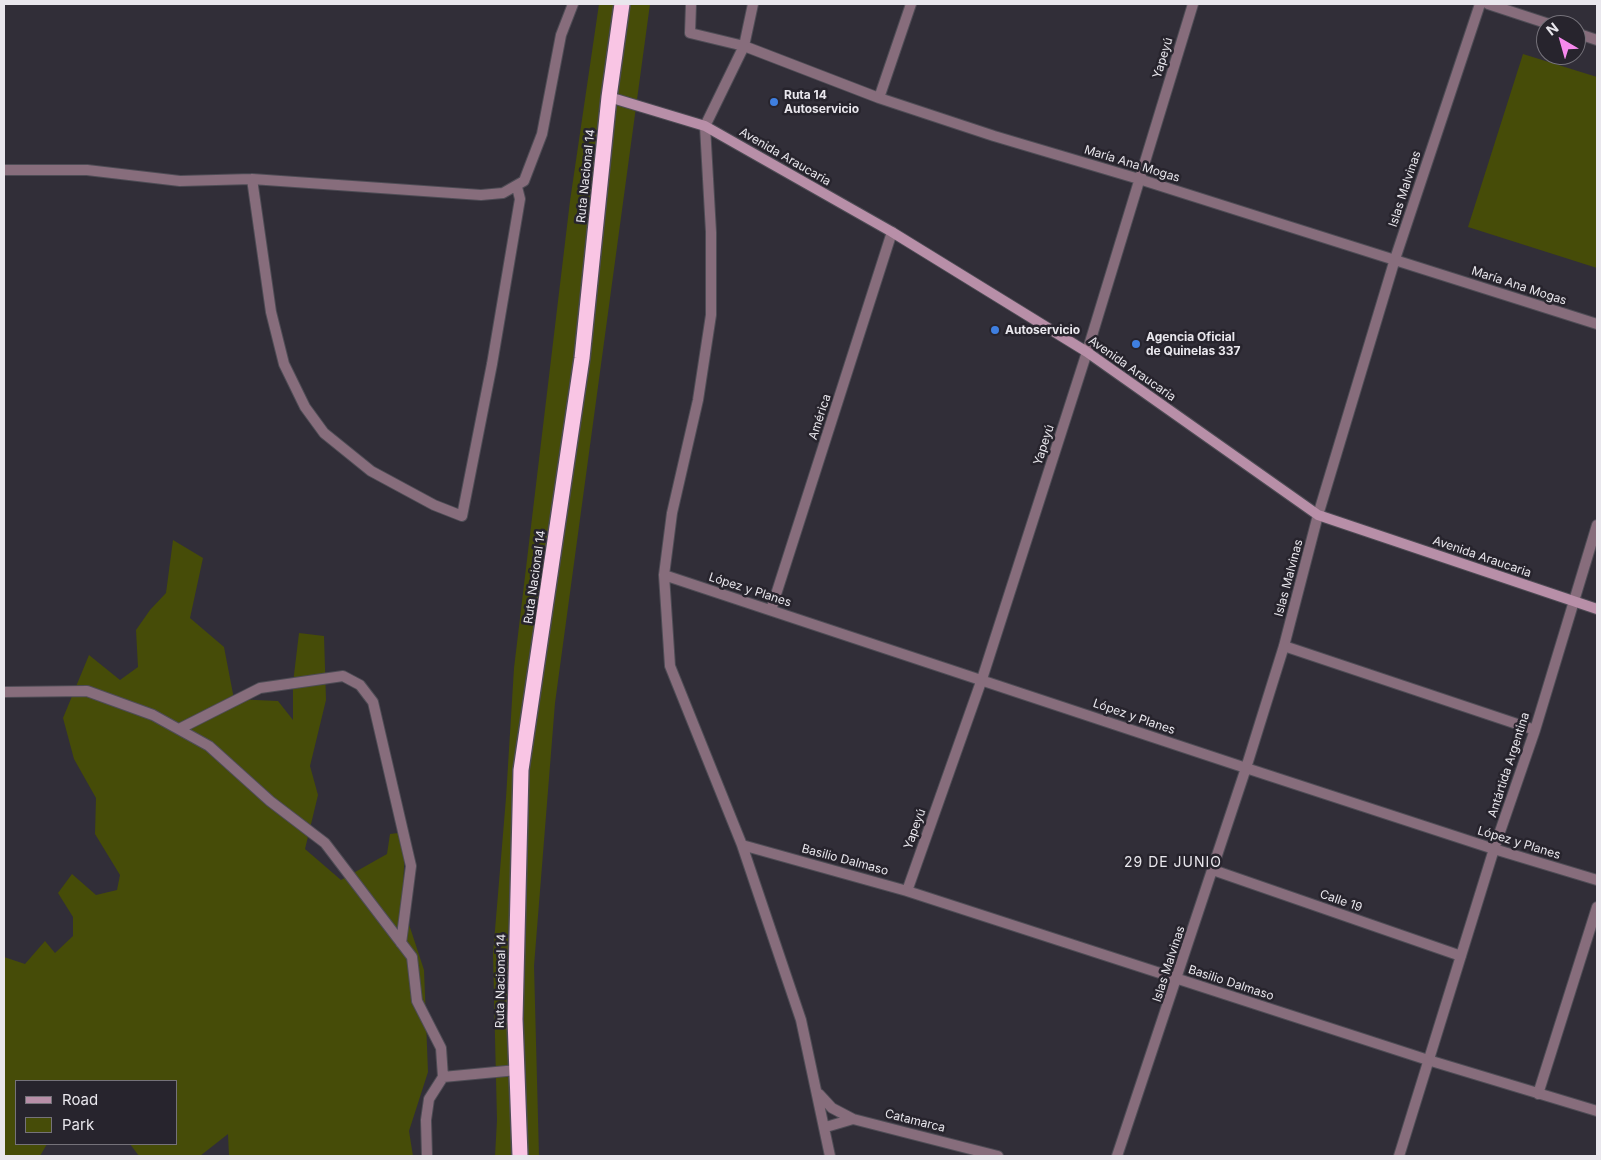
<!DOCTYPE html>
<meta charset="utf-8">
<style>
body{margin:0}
#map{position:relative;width:1601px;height:1160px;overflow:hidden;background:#312e38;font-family:Inter,sans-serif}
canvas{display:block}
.frame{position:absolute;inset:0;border:5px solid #e9e7ed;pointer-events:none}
.legend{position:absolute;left:15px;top:1080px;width:162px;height:65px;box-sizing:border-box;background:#27242d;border:1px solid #75727a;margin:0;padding:6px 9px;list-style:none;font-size:15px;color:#e9e7ed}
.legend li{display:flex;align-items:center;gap:10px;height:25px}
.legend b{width:25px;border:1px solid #75727a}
.north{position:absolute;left:1536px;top:15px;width:50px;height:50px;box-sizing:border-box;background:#27242d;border:1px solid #75727a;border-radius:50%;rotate:322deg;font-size:14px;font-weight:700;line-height:20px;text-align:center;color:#e9e7ed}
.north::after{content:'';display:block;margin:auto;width:18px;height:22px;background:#f689ed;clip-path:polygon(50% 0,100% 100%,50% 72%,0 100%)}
</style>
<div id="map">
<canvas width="1601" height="1160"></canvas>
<div class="frame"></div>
<ul class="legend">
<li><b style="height:6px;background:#b88fa8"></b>Road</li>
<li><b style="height:14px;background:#464c08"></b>Park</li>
</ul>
<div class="north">N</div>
</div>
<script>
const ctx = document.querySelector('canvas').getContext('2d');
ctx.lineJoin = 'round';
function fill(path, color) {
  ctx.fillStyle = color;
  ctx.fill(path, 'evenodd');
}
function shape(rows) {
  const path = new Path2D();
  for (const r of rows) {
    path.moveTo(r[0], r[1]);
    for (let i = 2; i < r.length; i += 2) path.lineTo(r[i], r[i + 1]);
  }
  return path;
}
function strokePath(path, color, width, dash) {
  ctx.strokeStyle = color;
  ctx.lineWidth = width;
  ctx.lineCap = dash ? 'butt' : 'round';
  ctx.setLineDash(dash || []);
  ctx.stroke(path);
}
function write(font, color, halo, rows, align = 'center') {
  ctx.font = font + ' Inter,sans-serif';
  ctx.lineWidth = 5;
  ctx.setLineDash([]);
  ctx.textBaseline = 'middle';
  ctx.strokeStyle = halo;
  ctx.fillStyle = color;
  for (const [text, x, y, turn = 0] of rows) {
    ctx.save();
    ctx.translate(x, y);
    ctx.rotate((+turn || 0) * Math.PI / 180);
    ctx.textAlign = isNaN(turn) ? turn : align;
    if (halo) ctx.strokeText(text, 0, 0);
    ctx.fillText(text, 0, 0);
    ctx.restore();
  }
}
const green = shape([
 [599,4,650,4,555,703,534,966,539,1156,495,1156,497,1120,493,954,506,798,514,668,570,201],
 [1523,54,1597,77,1597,268,1468,227],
 [173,540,203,558,190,618,224,647,234,699,278,701,293,720,293,683,299,633,324,636,326,700,310,766,318,795,305,849,341,880,387,854,390,834,406,832,402,903,424,970,428,1072,409,1131,413,1156,229,1156,228,1134,200,1156,139,1156,130,1144,176,1144,176,1081,16,1081,16,1144,47,1144,40,1156,4,1156,4,957,25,964,45,941,55,953,73,936,73,917,58,893,72,874,96,895,117,890,120,875,95,834,96,798,74,759,63,718,89,655,120,680,138,667,136,630,150,610,166,593]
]);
const street = shape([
 [691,4,690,33,744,46,879,98,994,136,1139,179,1597,324],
 [753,4,744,46,705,126,711,232,711,315,698,400,672,513,664,575,670,666,742,845,801,1020,830,1156],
 [1488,4,1552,25],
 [1576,33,1597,40],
 [879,98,911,4],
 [4,170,87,170,180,181,252,179,481,195,503,193,524,181,542,134,561,35,573,4],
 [252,179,271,312,284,364,305,407,324,433,371,471,434,505,462,516,492,364,520,199,517,187],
 [664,575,1246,768,1494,849,1597,880],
 [771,610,892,232],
 [1284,646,1535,730],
 [4,692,87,691,153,715,209,746,270,801,325,843,412,957,417,1001,441,1048,443,1077,517,1070],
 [179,729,260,688,343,676,360,685,373,702,411,866,401,943],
 [742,845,907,891,1428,1060,1597,1111],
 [1213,870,1461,956],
 [907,891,982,679,1087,352,1193,4],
 [819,1094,832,1108,853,1119],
 [1538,1094,1597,907],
 [826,1127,853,1119,998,1156],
 [427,1156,426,1120,429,1099,443,1077],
 [1117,1156,1246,768,1284,646,1318,515,1395,259,1480,4],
 [1399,1156,1494,849,1535,730,1597,525]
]);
const secondary = shape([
 [609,97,705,126,892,232,1087,352,1318,515,1597,609]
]);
const highway = shape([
 [520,1156,515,1019,521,770,582,358,609,97,622,4]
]);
const markers = [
 [774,102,5,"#3f7fe0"],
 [995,330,5,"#3f7fe0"],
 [1136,344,5,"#3f7fe0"]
];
const streetNames = [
 ["Yapeyú",1163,58,-73],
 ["Avenida Araucaria",785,157,30],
 ["María Ana Mogas",1132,164,17],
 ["Ruta Nacional 14",586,176,-84],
 ["Islas Malvinas",1405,189,-72],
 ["María Ana Mogas",1519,286,18],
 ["Avenida Araucaria",1132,369,35],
 ["América",820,417,-72],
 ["Yapeyú",1044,445,-72],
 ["Avenida Araucaria",1482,557,19],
 ["Ruta Nacional 14",535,577,-82],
 ["Islas Malvinas",1289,578,-75],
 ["López y Planes",750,590,18],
 ["López y Planes",1134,717,19],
 ["Antártida Argentina",1509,765,-72],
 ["Yapeyú",915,829,-70],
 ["López y Planes",1519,843,17],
 ["Basilio Dalmaso",845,860,15],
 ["Calle 19",1341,901,19],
 ["Islas Malvinas",1169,964,-72],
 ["Ruta Nacional 14",501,981,-89],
 ["Basilio Dalmaso",1231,983,18],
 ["Catamarca",915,1121,14]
];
const poiNames = [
 ["Ruta 14",784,95],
 ["Autoservicio",784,109],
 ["Autoservicio",1005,330],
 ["Agencia Oficial",1146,337],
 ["de Quinelas 337",1146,351]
];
const neighbourhoodNames = [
 ["29 DE JUNIO",1173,863]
];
fill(green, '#464c08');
strokePath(street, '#4e4c55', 12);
strokePath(secondary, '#4e4c55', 12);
strokePath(highway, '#4e4c55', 18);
strokePath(street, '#876d7c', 10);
strokePath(secondary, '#b88fa8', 10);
strokePath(highway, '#f9c5e4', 15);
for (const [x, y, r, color] of markers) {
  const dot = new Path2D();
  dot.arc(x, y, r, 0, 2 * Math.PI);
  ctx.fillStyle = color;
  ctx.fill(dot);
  strokePath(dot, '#27242d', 2);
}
write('12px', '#e9e7ed', '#27242d', streetNames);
write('bold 12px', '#e9e7ed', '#27242d', poiNames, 'left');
ctx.letterSpacing = '1px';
write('14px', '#e9e7ed', '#27242d', neighbourhoodNames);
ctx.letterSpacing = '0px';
</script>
